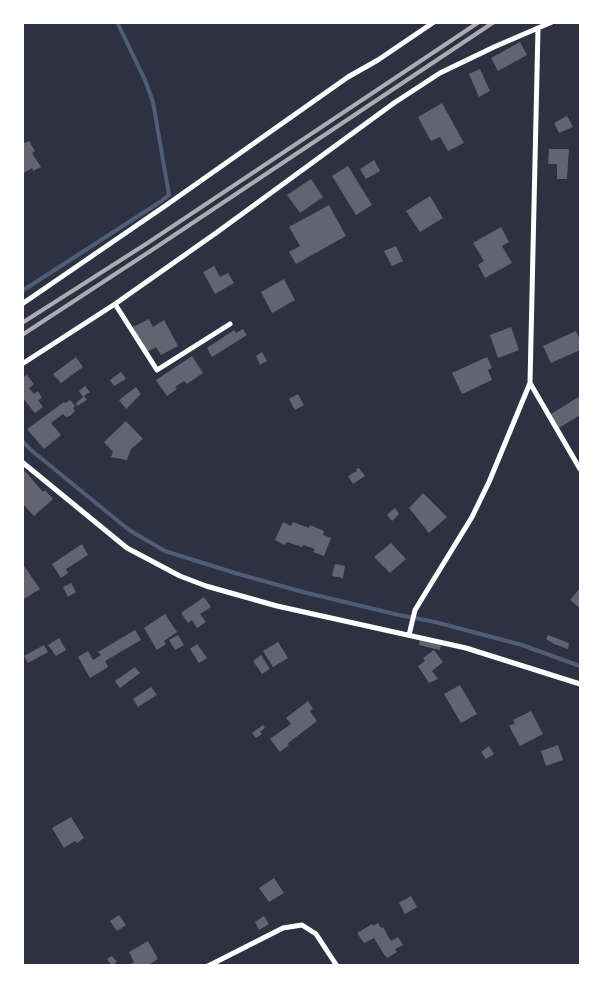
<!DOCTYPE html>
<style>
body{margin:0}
#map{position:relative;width:603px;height:988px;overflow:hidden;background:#2d3142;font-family:Montserrat,sans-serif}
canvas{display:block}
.frame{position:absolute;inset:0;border:24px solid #fff;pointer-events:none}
</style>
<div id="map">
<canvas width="603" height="988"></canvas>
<div class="frame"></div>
</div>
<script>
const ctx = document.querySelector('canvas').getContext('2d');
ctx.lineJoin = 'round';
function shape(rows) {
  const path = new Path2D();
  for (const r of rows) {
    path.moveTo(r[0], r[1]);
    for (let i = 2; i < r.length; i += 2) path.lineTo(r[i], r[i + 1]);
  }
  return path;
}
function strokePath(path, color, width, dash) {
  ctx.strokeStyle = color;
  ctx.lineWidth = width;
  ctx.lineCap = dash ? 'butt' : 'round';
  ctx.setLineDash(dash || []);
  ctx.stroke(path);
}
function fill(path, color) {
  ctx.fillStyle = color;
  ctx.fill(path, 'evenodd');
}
const stream = shape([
 [22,291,160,202,169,195,153,102,145,80,117,22],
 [22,441,31,450,129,530,165,551,235,573,303,592,399,615,435,622,522,645,580,666]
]);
const building = shape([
 [520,42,527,55,498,71,491,58],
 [480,69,490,91,479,97,469,74],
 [442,103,464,143,448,151,440,137,431,141,418,117],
 [567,116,573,127,559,133,554,123],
 [29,141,35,151,32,153,41,167,33,171,32,168,22,174,22,144],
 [549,149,569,149,567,179,557,179,557,164,548,164],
 [374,160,380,171,366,179,360,169],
 [348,166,372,205,356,215,332,176],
 [311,179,323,197,300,213,287,195],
 [430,196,443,218,420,232,406,211],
 [329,205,346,236,296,264,289,252,300,246,289,227],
 [501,227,509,242,502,246,512,263,485,278,478,265,484,261,473,243],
 [396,246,403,261,392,266,384,251],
 [214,266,220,277,228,273,234,283,215,294,203,272],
 [284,279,295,300,272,313,261,292],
 [149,319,153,327,164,320,178,346,161,355,156,347,147,352,133,327],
 [511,327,519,350,498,358,490,335],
 [243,329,247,335,212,357,207,348,234,330,236,333],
 [576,331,580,340,580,350,551,363,543,346],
 [262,352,267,361,260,365,256,356],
 [192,356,203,373,187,384,184,381,175,387,177,389,167,396,156,380],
 [76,357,83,367,61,383,53,374],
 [487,357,492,368,488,370,492,380,462,394,452,373],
 [121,372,126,379,114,386,110,380],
 [27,375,34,384,29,388,34,394,38,391,42,398,38,400,43,407,35,413,22,397,22,378],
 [85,386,90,392,84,396,87,400,77,406,76,403,83,397,79,391],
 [136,387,141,394,126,409,119,400],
 [298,394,304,405,295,410,289,399],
 [580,396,580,415,559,428,551,414],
 [70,400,75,406,73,408,75,411,70,416,66,417,63,414,51,423,61,435,44,449,27,429,64,402,66,403],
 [126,421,143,439,131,449,127,460,111,457,113,452,104,442],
 [359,468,365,476,353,484,348,476,357,471,356,469],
 [25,471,43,492,45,490,53,499,34,516,22,503,22,473],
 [423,493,447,517,429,533,409,508],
 [395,508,399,514,392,521,387,515],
 [283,522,291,526,293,522,309,528,310,525,324,531,323,535,331,538,324,556,313,552,315,549,303,545,302,547,287,542,285,545,275,540],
 [391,543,406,559,390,573,374,557],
 [82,544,88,555,66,569,68,573,61,578,52,564],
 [22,563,40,589,22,600],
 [335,564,345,566,343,578,332,576],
 [71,583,76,592,68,597,63,587],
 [580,588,580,608,570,600],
 [204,597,211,607,200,614,206,622,197,628,192,620,188,623,181,613],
 [165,614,177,632,164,641,166,644,157,650,144,628],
 [135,630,141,640,105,661,108,667,90,678,78,657,88,651,93,660,101,655,98,652],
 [178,635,184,645,175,650,169,640],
 [548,635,569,643,568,649,554,644,546,639],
 [59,638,66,650,56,656,48,645],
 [420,640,441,645,440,650,419,645],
 [278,642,288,658,273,667,263,651],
 [197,644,207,658,199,663,190,649],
 [44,645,48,652,28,663,24,656],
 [434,650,443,662,432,671,438,679,429,683,418,666,425,661,423,658],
 [261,655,270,669,262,674,253,661],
 [135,667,140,673,120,688,115,681],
 [460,685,477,714,461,723,444,694],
 [151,687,157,695,138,707,133,699],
 [308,701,313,709,310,711,317,721,287,744,289,745,280,752,270,739,291,724,286,718],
 [531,711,543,734,520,746,509,726,515,723,513,720],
 [263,725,265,728,260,732,262,734,256,738,252,733],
 [558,745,563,760,546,766,541,751],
 [489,746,494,754,486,759,481,752],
 [71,817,84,838,77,843,75,841,64,848,52,828],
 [274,878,284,893,269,902,259,888],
 [411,896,417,907,405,914,399,903],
 [119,915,126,925,117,931,110,921],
 [264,916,269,924,259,930,255,922],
 [378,923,381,928,383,927,391,941,398,937,403,945,395,949,397,952,387,958,386,956,385,956,374,938,364,943,357,933,372,924,373,926],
 [148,941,158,959,147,966,128,966,134,962,129,952],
 [112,956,117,962,112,966,107,959]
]);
const minor = shape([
 [22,304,165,206,348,77,378,60,434,22],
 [115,304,157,370,230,324],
 [22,364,115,304,216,233,394,103,440,73,494,47,552,22],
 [530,383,580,469],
 [22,462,127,548,180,576,206,586,277,606,466,648,580,684],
 [409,635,415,610,472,517,489,482,530,383,538,28],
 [208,966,283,928,302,925,316,934,337,966]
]);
const rail = shape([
 [22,323,146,244,479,22],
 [22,335,155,248,494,22]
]);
strokePath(stream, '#4f5d75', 4);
fill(building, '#626471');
strokePath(minor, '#fff', 5);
strokePath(rail, '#abadb3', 4);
</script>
